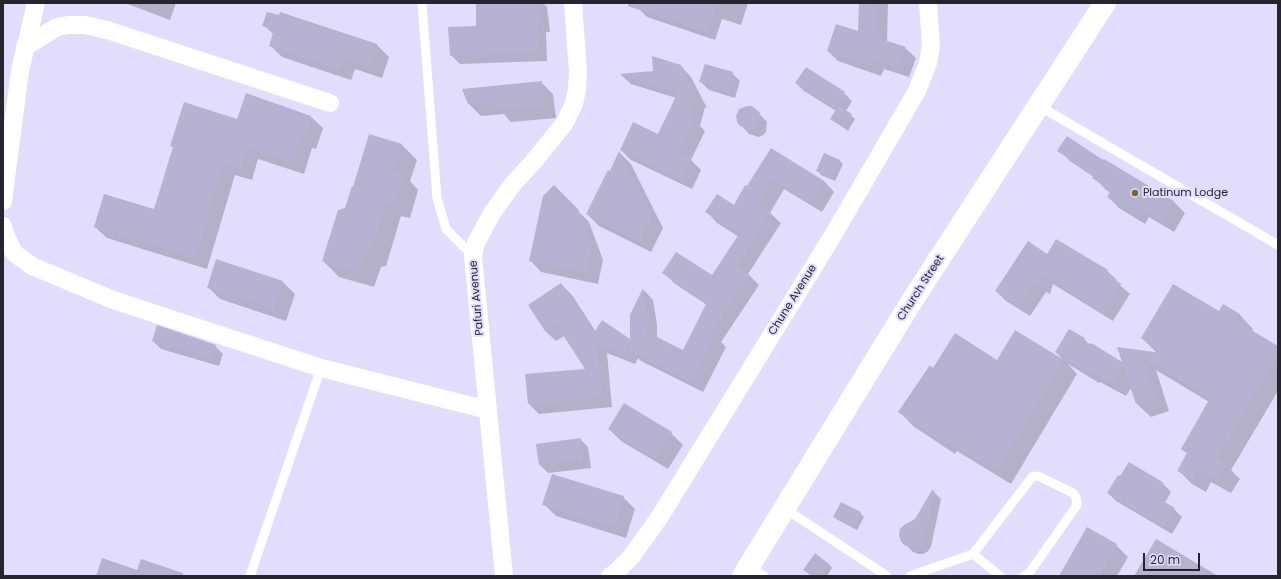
<!DOCTYPE html>
<style>
body{margin:0}
#map{position:relative;width:1281px;height:579px;overflow:hidden;background:#e2ddfd;font-family:Poppins,sans-serif}
canvas{display:block}
.frame{position:absolute;inset:0;border:4px solid #26242f;pointer-events:none}
.scale{position:absolute;left:1143px;top:553px;width:57px;height:18px;box-sizing:border-box;border:2px solid #26242f;border-top:0;padding-left:5px;font-size:12px;line-height:14px;white-space:nowrap;color:#26242f;-webkit-text-stroke:3px #e2ddfd;paint-order:stroke}
</style>
<div id="map">
<canvas width="1281" height="579"></canvas>
<div class="frame"></div>
<div class="scale">20 m</div>
</div>
<script>
const ctx = document.querySelector('canvas').getContext('2d');
ctx.lineJoin = 'round';
function fill(path, color) {
  ctx.fillStyle = color;
  ctx.fill(path, 'evenodd');
}
function shape(rows) {
  const path = new Path2D();
  for (const r of rows) {
    path.moveTo(r[0], r[1]);
    for (let i = 2; i < r.length; i += 2) path.lineTo(r[i], r[i + 1]);
  }
  return path;
}
function strokePath(path, color, width, dash) {
  ctx.strokeStyle = color;
  ctx.lineWidth = width;
  ctx.lineCap = dash ? 'butt' : 'round';
  ctx.setLineDash(dash || []);
  ctx.stroke(path);
}
function write(font, color, halo, rows, align = 'center') {
  ctx.font = font + ' Poppins,sans-serif';
  ctx.lineWidth = 4;
  ctx.setLineDash([]);
  ctx.textBaseline = 'middle';
  ctx.strokeStyle = halo;
  ctx.fillStyle = color;
  for (const [text, x, y, turn = 0] of rows) {
    ctx.save();
    ctx.translate(x, y);
    ctx.rotate((+turn || 0) * Math.PI / 180);
    ctx.textAlign = isNaN(turn) ? turn : align;
    if (halo) ctx.strokeText(text, 0, 0);
    ctx.fillText(text, 0, 0);
    ctx.restore();
  }
}
const shadow = shape([
 [125,3,176,3,170,20],
 [477,3,543,3,547,7,550,32,546,32,547,61,460,64,451,55,477,27],
 [641,3,748,3,741,25,722,19,715,40,647,17,639,9],
 [860,3,888,3,887,42,905,48,916,58,909,77,884,69,881,76,838,61,828,51,859,33],
 [280,13,377,45,389,57,382,78,355,69,351,80,282,57,270,45,274,35,264,25,279,17],
 [681,66,691,77,707,108,705,107,700,126,705,131,691,160,701,170,692,189,631,160,621,150,659,135,676,98,631,84,621,75,654,72],
 [806,68,844,93,852,101,846,111,855,119,848,131,831,119,836,111,804,91,796,83],
 [732,73,740,81,735,98,709,90,701,82],
 [541,82,553,94,556,118,511,122,504,114,481,116,469,104],
 [247,94,311,117,323,128,316,149,312,148,304,174,258,159,252,180,235,175,207,269,107,238,95,227,155,210,174,148,171,145,238,120],
 [756,110,767,122,766,132,763,135,759,137,749,134,741,125],
 [401,144,417,160,410,181,418,190,410,218,401,216,386,266,381,267,374,287,339,277,323,261,354,188],
 [771,149,824,181,834,192,822,212,784,189,770,213,781,223,748,274,759,285,721,342,726,347,703,392,641,361,638,358,635,364,607,353,612,407,539,414,528,403,586,369,564,336,556,341,545,331,561,284,572,295,596,332,631,341,631,315,644,290,653,300,657,324,657,338,684,352,707,305,674,283,664,273,713,277,739,237,717,223,707,212,734,206],
 [1059,150,1104,161,1104,160,1174,202,1185,213,1174,232,1149,217,1145,224,1119,208,1108,197,1111,193,1105,189,1094,177,1070,161],
 [620,153,631,164,663,228,651,252,599,226,587,214,610,173],
 [839,160,843,164,835,181,821,175,818,171],
 [554,187,589,222,603,260,598,284,541,272,530,260],
 [1048,255,1107,271,1117,280,1116,282,1130,294,1113,321,1053,284,1050,294,1046,292,1030,316,1006,301,996,291],
 [283,282,295,294,286,321,220,299,208,287],
 [1223,305,1240,315,1253,329,1252,331,1278,347,1278,391,1231,470,1240,479,1231,493,1211,482,1206,492,1192,484,1179,471,1188,454,1182,449,1209,402,1156,370,1169,411,1151,417,1137,404,1132,387,1126,396,1100,382,1099,383,1068,364,1077,374,1011,484,957,451,955,454,913,426,900,412,934,369,997,361,1016,331,1064,361,1056,352,1084,339,1089,344,1124,364,1157,353,1142,338,1219,312],
 [153,341,215,346,223,354,219,366,161,349],
 [609,429,671,433,683,445,668,469,621,441],
 [580,439,588,447,591,468,548,473,540,465],
 [1163,484,1171,492,1165,503,1174,509,1182,517,1172,534,1116,501,1108,493],
 [934,492,941,499,931,547,927,552,923,554,918,554,913,552,905,544,915,520],
 [623,497,635,509,626,538,556,516,544,504],
 [860,513,864,517,857,530,838,520,834,516],
 [1116,545,1128,557,1117,576,1060,576],
 [829,564,832,568,827,576,812,576,804,570]
]);
const building = shape([
 [476,3,539,3,541,23,537,23,538,52,450,56,448,27,476,26],
 [628,3,717,3,707,32,628,6],
 [859,3,878,3,878,38,906,47,899,68,874,59,871,66,827,51,836,24,858,31],
 [267,12,279,15,280,12,377,44,370,67,343,58,339,69,269,46,274,30,262,26],
 [652,56,681,65,698,99,695,98,689,117,695,120,679,153,691,158,681,179,620,150,633,122,658,134,678,92,619,74,653,71],
 [705,64,733,72,727,91,699,82],
 [806,67,845,92,834,108,795,83],
 [542,81,544,106,498,110,493,103,468,104,462,89],
 [246,93,311,116,304,138,301,137,292,163,247,148,240,169,224,163,195,258,94,227,104,194,154,209,173,147,170,146,184,102,237,119],
 [747,106,752,106,760,113,760,118,758,124,755,127,750,129,740,126,737,122,736,116,739,109],
 [838,106,852,114,844,128,830,119],
 [369,134,402,144,394,170,404,173,395,204,386,201,371,251,365,252,359,273,322,261,338,210,345,208,352,186,353,187],
 [1067,136,1103,160,1104,159,1174,201,1162,221,1138,207,1134,213,1107,197,1111,190,1092,178,1094,175,1057,151],
 [771,148,824,181,811,203,773,179,759,204,771,212,737,266,749,274,711,333,716,335,692,382,630,351,630,342,625,354,597,343,602,397,528,404,525,374,585,369,556,324,545,331,528,305,561,283,594,333,602,320,630,339,630,315,643,288,647,312,647,332,683,350,707,302,662,273,676,252,712,275,739,234,705,212,717,194,734,205,745,185,747,186],
 [619,151,652,215,639,241,586,214,608,170,610,171],
 [824,153,840,160,832,178,816,171],
 [554,185,578,209,592,248,587,273,529,261,543,196],
 [1056,239,1108,270,1106,273,1121,284,1102,312,1043,275,1040,285,1036,283,1020,307,995,291,1028,241,1047,254],
 [216,259,283,281,274,309,207,288],
 [1173,284,1219,311,1223,304,1240,314,1236,321,1278,346,1278,355,1217,458,1227,465,1217,480,1198,469,1192,479,1177,471,1187,453,1181,449,1210,398,1143,358,1156,398,1136,404,1123,365,1113,383,1086,369,1085,371,1055,352,1069,329,1085,338,1082,342,1093,344,1122,362,1117,347,1162,353,1141,338],
 [157,325,216,345,211,359,152,341],
 [1015,330,1064,360,997,471,942,438,940,441,898,412,930,365,933,368,955,333,997,360],
 [624,403,672,432,655,458,608,429],
 [581,438,583,460,539,465,536,444],
 [1129,462,1164,483,1156,497,1175,508,1164,526,1107,493,1118,475,1120,476],
 [552,474,624,496,614,527,542,505],
 [932,490,935,491,924,540,920,545,915,547,910,547,904,545,901,541,899,535,900,529,904,525,915,519],
 [841,502,861,512,853,527,833,517],
 [1087,527,1117,544,1099,576,1059,576],
 [1156,539,1218,576,1134,576],
 [815,553,829,564,820,576,812,576,803,570],
 [102,558,137,570,141,559,183,573,183,576,96,576]
]);
const service = shape([
 [422,3,437,198,446,229,473,256],
 [1039,106,1278,245],
 [784,508,887,576],
 [973,554,1000,576],
 [749,566,764,576],
 [250,576,321,368],
 [910,576,973,554,1032,477,1038,476,1073,493,1076,497,1077,505,1030,572,1024,576]
]);
const minor = shape([
 [25,47,57,27,68,25,85,25,107,30,330,103],
 [3,201,20,71,36,3],
 [3,226,6,236,14,253,32,266,113,300,321,368,488,410],
 [504,576,473,256,476,243,492,213,513,184,534,161,564,124,574,104,577,90,578,72,573,3],
 [610,576,614,574,631,557,659,518,832,237,917,91,928,63,931,46,928,3]
]);
const primary = shape([
 [743,576,910,304,1105,3]
]);
const markers = [
 [1135,193,4,"#7c6434"]
];
const poiNames = [
 ["Platinum Lodge",1143,193]
];
const streetNames = [
 ["Church Street",921,288,-57],
 ["Pafuri Avenue",477,298,-95],
 ["Chune Avenue",793,300,-58]
];
fill(shadow, '#0003');
fill(building, '#b7b2d1');
strokePath(service, '#fff', 9);
strokePath(minor, '#fff', 18);
strokePath(primary, '#fff', 22);
for (const [x, y, r, color] of markers) {
  const dot = new Path2D();
  dot.arc(x, y, r, 0, 2 * Math.PI);
  ctx.fillStyle = color;
  ctx.fill(dot);
  strokePath(dot, '#e2ddfd', 1.5);
}
write('11px', '#26242f', '#e2ddfd', poiNames, 'left');
write('11px', '#26242f', '#e2ddfd', streetNames);
</script>
